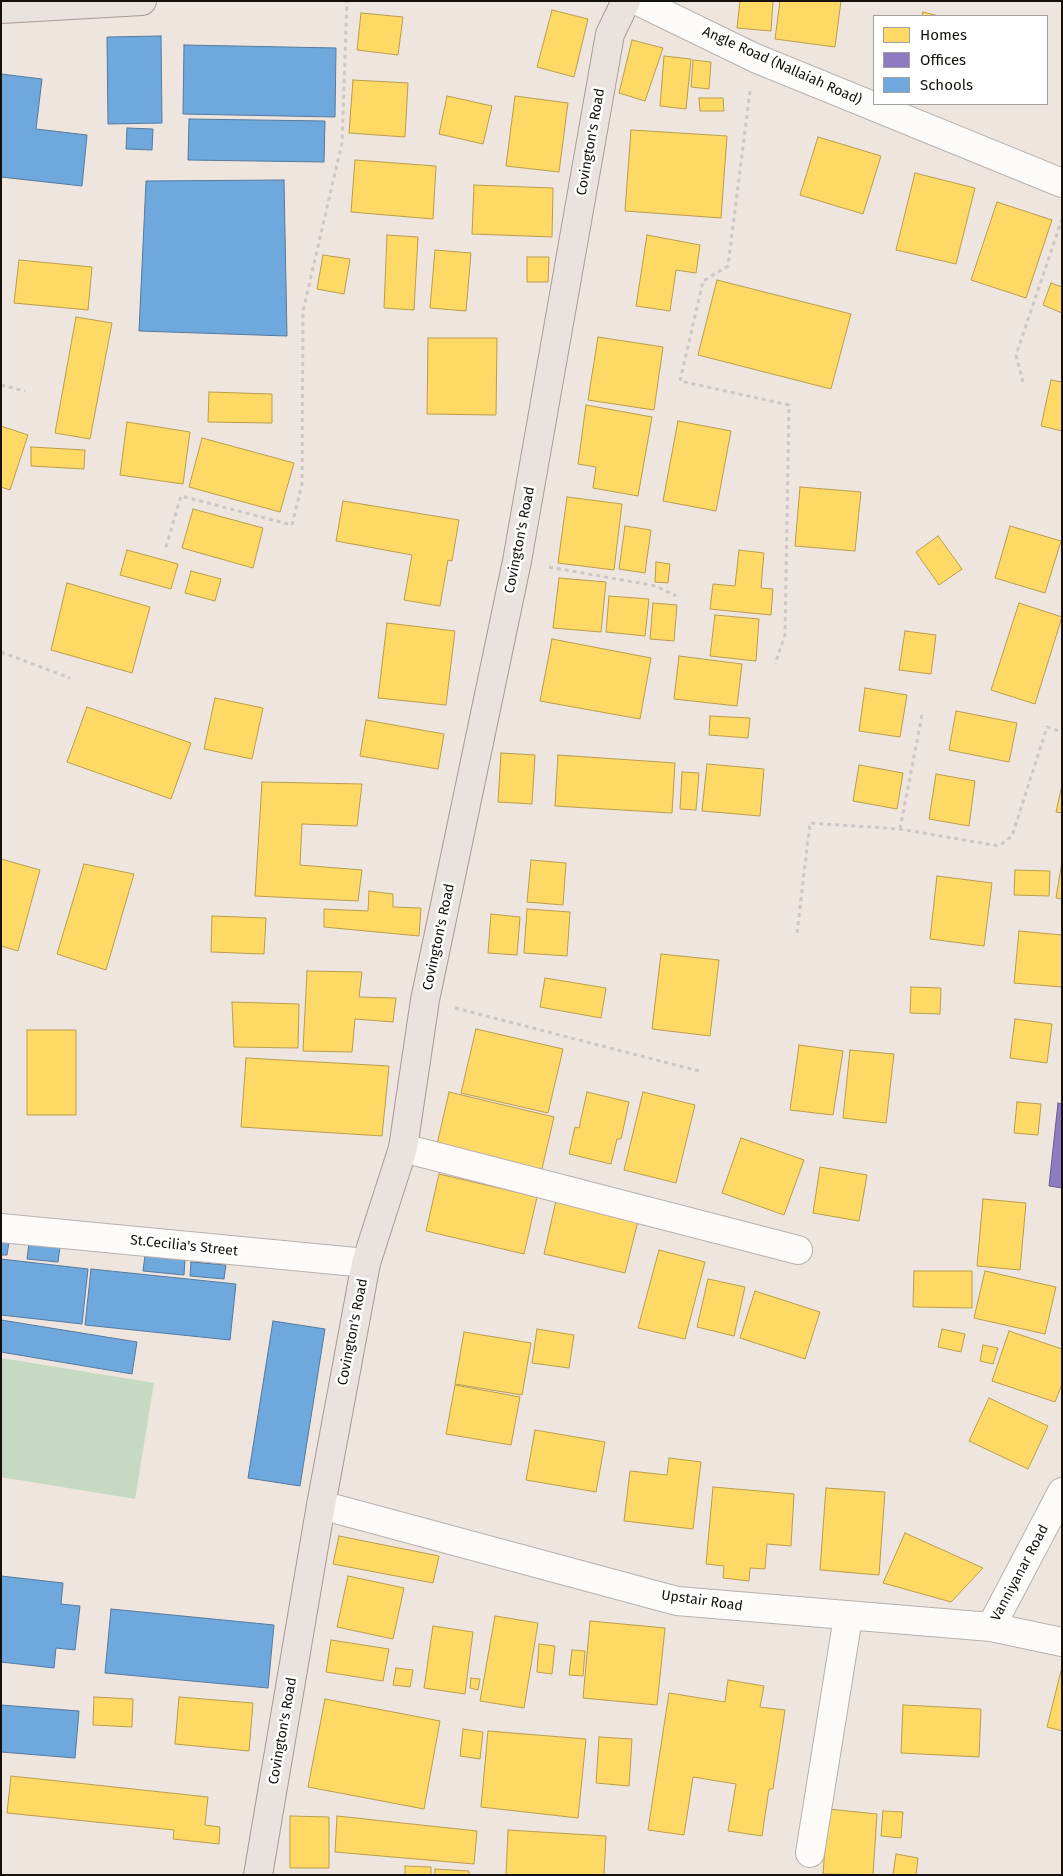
<!DOCTYPE html>
<style>
body{margin:0}
#map{position:relative;width:1063px;height:1876px;overflow:hidden;background:#efe5df;font-family:"Fira Sans",sans-serif}
canvas{display:block}
.frame{position:absolute;inset:0;border:2px solid #16100c;pointer-events:none}
.legend{position:absolute;left:873px;top:15px;width:175px;height:90px;box-sizing:border-box;background:#fff;border:1px solid #a29f9e;margin:0;padding:6px 9px;list-style:none;font-size:15px;color:#16100c}
.legend li{display:flex;align-items:center;gap:10px;height:25px}
.legend b{width:25px;border:1px solid #a29f9e}
</style>
<div id="map">
<canvas width="1063" height="1876"></canvas>
<div class="frame"></div>
<ul class="legend">
<li><b style="height:14px;background:#ffd966"></b>Homes</li>
<li><b style="height:14px;background:#8e7cc3"></b>Offices</li>
<li><b style="height:14px;background:#6fa8dc"></b>Schools</li>
</ul>
</div>
<script>
const ctx = document.querySelector('canvas').getContext('2d');
ctx.lineJoin = 'round';
function fill(path, color) {
  ctx.fillStyle = color;
  ctx.fill(path, 'evenodd');
}
function shape(rows) {
  const path = new Path2D();
  for (const r of rows) {
    path.moveTo(r[0], r[1]);
    for (let i = 2; i < r.length; i += 2) path.lineTo(r[i], r[i + 1]);
  }
  return path;
}
function strokePath(path, color, width, dash) {
  ctx.strokeStyle = color;
  ctx.lineWidth = width;
  ctx.lineCap = dash ? 'butt' : 'round';
  ctx.setLineDash(dash || []);
  ctx.stroke(path);
}
function write(font, color, halo, rows, align = 'center') {
  ctx.font = font + ' "Fira Sans",sans-serif';
  ctx.lineWidth = 5;
  ctx.setLineDash([]);
  ctx.textBaseline = 'middle';
  ctx.strokeStyle = halo;
  ctx.fillStyle = color;
  for (const [text, x, y, turn = 0] of rows) {
    ctx.save();
    ctx.translate(x, y);
    ctx.rotate((+turn || 0) * Math.PI / 180);
    ctx.textAlign = isNaN(turn) ? turn : align;
    if (halo) ctx.strokeText(text, 0, 0);
    ctx.fillText(text, 0, 0);
    ctx.restore();
  }
}
const green = shape([
 [1,1358,154,1383,135,1499,1,1477]
]);
const homes = shape([
 [740,1,773,1,771,31,737,28,740,1],
 [780,1,841,1,835,47,775,39,780,1],
 [552,10,588,19,574,77,537,67,552,10],
 [923,12,939,16,922,16,923,12],
 [361,13,403,17,398,55,357,50,361,13],
 [632,40,663,48,645,101,619,93,632,40],
 [664,56,691,59,686,109,660,106,664,56],
 [693,60,711,62,709,89,691,87,693,60],
 [353,80,408,83,405,137,349,133,353,80],
 [447,96,492,106,483,144,439,134,447,96],
 [515,96,568,103,559,172,506,166,515,96],
 [699,98,723,98,724,111,700,111,699,98],
 [631,130,727,136,721,218,625,211,631,130],
 [818,137,881,156,863,214,800,195,818,137],
 [355,160,436,166,433,219,351,212,355,160],
 [915,173,975,188,956,264,896,250,915,173],
 [474,185,553,188,552,237,472,234,474,185],
 [997,202,1052,220,1026,298,971,280,997,202],
 [387,235,418,237,414,310,384,308,387,235],
 [647,235,700,245,696,273,676,270,670,311,636,306,647,235],
 [435,250,471,253,466,311,430,308,435,250],
 [323,255,350,259,344,294,317,289,323,255],
 [527,257,549,257,548,282,527,282,527,257],
 [19,260,92,267,88,310,14,303,19,260],
 [717,280,851,314,831,389,698,355,717,280],
 [1051,283,1062,287,1062,313,1043,305,1051,283],
 [76,317,112,323,90,439,55,433,76,317],
 [598,337,663,347,654,410,588,400,598,337],
 [428,338,497,338,496,415,427,414,428,338],
 [1051,380,1062,382,1062,431,1041,426,1051,380],
 [209,392,272,394,272,423,208,422,209,392],
 [586,405,652,417,638,496,593,488,596,467,578,464,586,405],
 [678,421,731,431,716,511,663,501,678,421],
 [127,422,190,432,183,484,120,475,127,422],
 [1,426,28,435,10,490,1,487,1,426],
 [202,438,294,463,280,512,189,487,202,438],
 [31,447,85,450,84,469,31,466,31,447],
 [800,487,861,492,855,551,795,546,800,487],
 [567,497,622,504,614,570,558,563,567,497],
 [343,501,459,520,452,561,448,560,440,606,404,600,412,555,336,541,343,501],
 [193,509,263,528,253,568,182,548,193,509],
 [625,526,651,530,645,573,619,569,625,526],
 [1010,526,1061,541,1045,593,995,578,1010,526],
 [938,536,962,569,939,585,916,552,938,536],
 [127,550,178,564,171,589,120,575,127,550],
 [739,550,764,553,761,588,773,589,771,615,710,609,713,584,735,586,739,550],
 [656,562,670,564,668,583,655,582,656,562],
 [191,571,221,579,215,601,185,593,191,571],
 [559,578,606,582,601,632,553,628,559,578],
 [67,583,150,607,132,673,51,650,67,583],
 [609,596,649,599,645,636,606,632,609,596],
 [653,603,677,605,674,641,650,639,653,603],
 [1019,603,1062,617,1035,704,991,690,1019,603],
 [715,615,759,619,756,661,710,656,715,615],
 [387,623,455,631,446,705,378,698,387,623],
 [905,631,936,635,931,674,899,670,905,631],
 [552,639,651,658,640,719,540,701,552,639],
 [679,656,742,664,737,706,674,699,679,656],
 [865,688,907,695,900,737,859,731,865,688],
 [215,698,263,708,252,759,204,749,215,698],
 [87,707,191,743,171,799,67,762,87,707],
 [956,711,1017,723,1009,762,949,750,956,711],
 [710,716,750,718,748,738,709,735,710,716],
 [366,720,444,734,438,769,360,756,366,720],
 [501,753,535,755,532,804,498,802,501,753],
 [558,755,675,763,672,813,555,806,558,755],
 [707,764,764,769,760,816,702,811,707,764],
 [859,765,903,773,897,809,853,801,859,765],
 [682,772,699,773,696,810,680,809,682,772],
 [936,774,975,781,969,826,929,819,936,774],
 [262,782,362,784,357,826,302,824,300,865,362,870,358,901,255,896,262,782],
 [1062,785,1062,813,1056,812,1062,785],
 [1,859,40,870,18,951,1,946,1,859],
 [531,860,566,863,563,905,527,902,531,860],
 [1062,861,1062,899,1056,898,1062,861],
 [84,864,134,874,106,970,57,954,84,864],
 [1015,870,1050,871,1049,896,1014,895,1015,870],
 [937,876,992,883,984,946,930,939,937,876],
 [369,891,393,894,393,907,421,908,419,936,324,927,324,909,368,911,369,891],
 [527,909,570,912,567,956,524,953,527,909],
 [491,914,520,917,517,955,488,953,491,914],
 [212,916,266,918,264,954,211,952,212,916],
 [1019,931,1062,935,1062,987,1014,983,1019,931],
 [661,954,719,960,710,1036,652,1029,661,954],
 [307,971,362,972,359,997,396,998,393,1022,355,1019,352,1052,303,1051,307,971],
 [545,978,606,988,601,1018,540,1007,545,978],
 [911,987,941,988,940,1014,910,1013,911,987],
 [232,1002,299,1004,298,1048,234,1047,232,1002],
 [1015,1019,1052,1024,1047,1063,1010,1058,1015,1019],
 [476,1029,563,1049,548,1113,461,1093,476,1029],
 [27,1030,76,1030,76,1115,27,1115,27,1030],
 [799,1045,843,1051,833,1115,790,1110,799,1045],
 [850,1050,894,1054,886,1123,843,1118,850,1050],
 [246,1058,389,1066,382,1136,241,1127,246,1058],
 [449,1092,554,1117,541,1173,436,1149,449,1092],
 [587,1092,629,1102,621,1139,617,1139,611,1164,569,1154,575,1127,579,1128,587,1092],
 [643,1092,695,1105,676,1183,624,1170,643,1092],
 [1017,1102,1041,1104,1038,1135,1014,1133,1017,1102],
 [741,1138,804,1160,784,1215,722,1193,741,1138],
 [820,1167,867,1175,859,1221,813,1213,820,1167],
 [439,1174,537,1197,524,1254,426,1231,439,1174],
 [983,1199,1026,1203,1020,1270,977,1266,983,1199],
 [556,1201,638,1221,625,1273,544,1254,556,1201],
 [659,1250,705,1262,685,1339,638,1328,659,1250],
 [914,1271,972,1271,972,1308,913,1307,914,1271],
 [985,1271,1056,1287,1045,1334,974,1318,985,1271],
 [708,1279,745,1287,734,1336,697,1327,708,1279],
 [755,1291,820,1312,805,1359,740,1338,755,1291],
 [537,1329,574,1335,569,1368,532,1363,537,1329],
 [942,1329,965,1334,961,1352,938,1347,942,1329],
 [1009,1331,1062,1349,1062,1384,1055,1402,992,1381,1009,1331],
 [464,1332,531,1343,522,1395,455,1384,464,1332],
 [983,1345,998,1348,993,1364,980,1361,983,1345],
 [455,1385,520,1397,511,1445,446,1434,455,1385],
 [989,1398,1048,1426,1028,1469,969,1441,989,1398],
 [535,1430,605,1442,596,1492,526,1480,535,1430],
 [669,1458,701,1462,693,1529,624,1521,630,1471,667,1475,669,1458],
 [713,1487,794,1494,791,1546,767,1544,765,1569,750,1568,749,1581,723,1578,724,1566,706,1564,713,1487],
 [826,1488,885,1492,879,1575,820,1570,826,1488],
 [905,1533,983,1568,951,1602,883,1583,905,1533],
 [339,1536,439,1556,433,1583,333,1564,339,1536],
 [348,1576,404,1588,393,1639,337,1627,348,1576],
 [495,1616,538,1623,524,1708,480,1701,495,1616],
 [590,1621,665,1628,657,1705,583,1698,590,1621],
 [433,1626,473,1632,465,1694,424,1688,433,1626],
 [331,1640,389,1649,383,1681,326,1672,331,1640],
 [539,1644,555,1646,552,1674,537,1672,539,1644],
 [572,1650,585,1651,583,1676,569,1675,572,1650],
 [396,1668,413,1670,410,1687,393,1685,396,1668],
 [1061,1671,1062,1671,1062,1731,1047,1727,1061,1671],
 [471,1678,480,1679,478,1690,470,1688,471,1678],
 [728,1680,764,1686,760,1707,785,1710,773,1789,769,1789,762,1836,728,1831,736,1784,693,1777,684,1835,648,1830,669,1693,725,1702,728,1680],
 [94,1697,133,1699,132,1727,93,1725,94,1697],
 [179,1697,253,1703,249,1751,175,1744,179,1697],
 [325,1699,440,1721,424,1809,308,1787,325,1699],
 [903,1705,981,1709,979,1757,901,1753,903,1705],
 [463,1729,483,1732,480,1759,460,1756,463,1729],
 [488,1731,586,1739,578,1818,481,1807,488,1731],
 [599,1737,632,1739,629,1786,596,1783,599,1737],
 [11,1776,208,1797,205,1825,220,1827,219,1844,173,1839,174,1830,7,1813,11,1776],
 [828,1809,877,1814,873,1875,823,1874,828,1809],
 [883,1811,903,1812,901,1838,881,1836,883,1811],
 [290,1816,329,1817,329,1868,290,1868,290,1816],
 [337,1816,477,1831,474,1864,335,1852,337,1816],
 [508,1830,606,1836,604,1875,506,1875,508,1830],
 [896,1854,918,1858,916,1875,893,1875,896,1854],
 [405,1866,431,1867,431,1875,405,1875,405,1866],
 [435,1869,469,1871,469,1875,435,1875,435,1869]
]);
const offices = shape([
 [1058,1103,1062,1104,1062,1188,1049,1186,1058,1103]
]);
const schools = shape([
 [161,36,162,123,108,124,107,37,161,36],
 [184,45,336,48,335,117,183,114,184,45],
 [1,74,42,79,36,129,87,135,82,186,1,177,1,74],
 [189,119,325,121,324,162,188,160,189,119],
 [127,128,153,129,152,150,126,149,127,128],
 [284,180,287,336,139,331,146,181,284,180],
 [1,1241,9,1242,7,1255,1,1255,1,1241],
 [29,1243,60,1247,58,1262,27,1259,29,1243],
 [145,1255,185,1260,184,1275,143,1271,145,1255],
 [1,1259,88,1269,82,1324,1,1315,1,1259],
 [191,1262,226,1265,224,1279,190,1276,191,1262],
 [91,1269,236,1284,230,1340,85,1325,91,1269],
 [1,1320,137,1342,132,1374,1,1352,1,1320],
 [273,1321,325,1329,300,1486,248,1478,273,1321],
 [1,1576,63,1583,61,1604,80,1606,75,1650,56,1648,54,1668,1,1662,1,1576],
 [111,1609,274,1625,268,1688,105,1673,111,1609],
 [1,1705,79,1711,75,1758,1,1752,1,1705]
]);
const path = shape([
 [750,91,728,266,703,281,680,381,789,405,785,635,775,664],
 [1023,382,1016,355,1062,219],
 [1,385,25,391],
 [166,547,181,496,292,525,302,484,303,311,342,143,347,1],
 [549,567,656,586,676,596],
 [1,652,70,678],
 [900,829,922,715],
 [797,933,810,823,900,829,999,846,1012,836,1047,727,1062,732],
 [455,1008,699,1071]
]);
const minor = shape([
 [643,1,644,4,755,58,1062,183],
 [403,1148,798,1250],
 [1,1228,366,1263],
 [321,1505,677,1601,991,1627,1062,1642],
 [991,1627,1062,1492],
 [810,1853,848,1617]
]);
const major = shape([
 [1,9,142,1],
 [258,1875,321,1505,366,1263,403,1148,425,1000,517,561,610,34,626,1]
]);
const streetNames = [
 ["Angle Road (Nallaiah Road)",782,66,24],
 ["Covington's Road",591,142,-80],
 ["Covington's Road",520,540,-79],
 ["Covington's Road",439,937,-78],
 ["St.Cecilia's Street",184,1246,6],
 ["Covington's Road",353,1332,-79],
 ["Vanniyanar Road",1020,1573,-62],
 ["Upstair Road",702,1601,8],
 ["Covington's Road",283,1731,-80]
];
fill(green, '#c5d9c3');
fill(homes, '#ffd966');
strokePath(homes, '#b99d4b', 1);
fill(offices, '#8e7cc3');
strokePath(offices, '#6a5c8c', 1);
fill(schools, '#6fa8dc');
strokePath(schools, '#547a9e', 1);
strokePath(minor, '#b8b0ac', 30);
strokePath(major, '#a99993', 30);
strokePath(path, '#cac7c6', 3, [4, 4]);
strokePath(minor, '#fdfbfa', 28);
strokePath(major, '#eae2df', 28);
write('14px', '#16100c', '#fff', streetNames);
</script>
